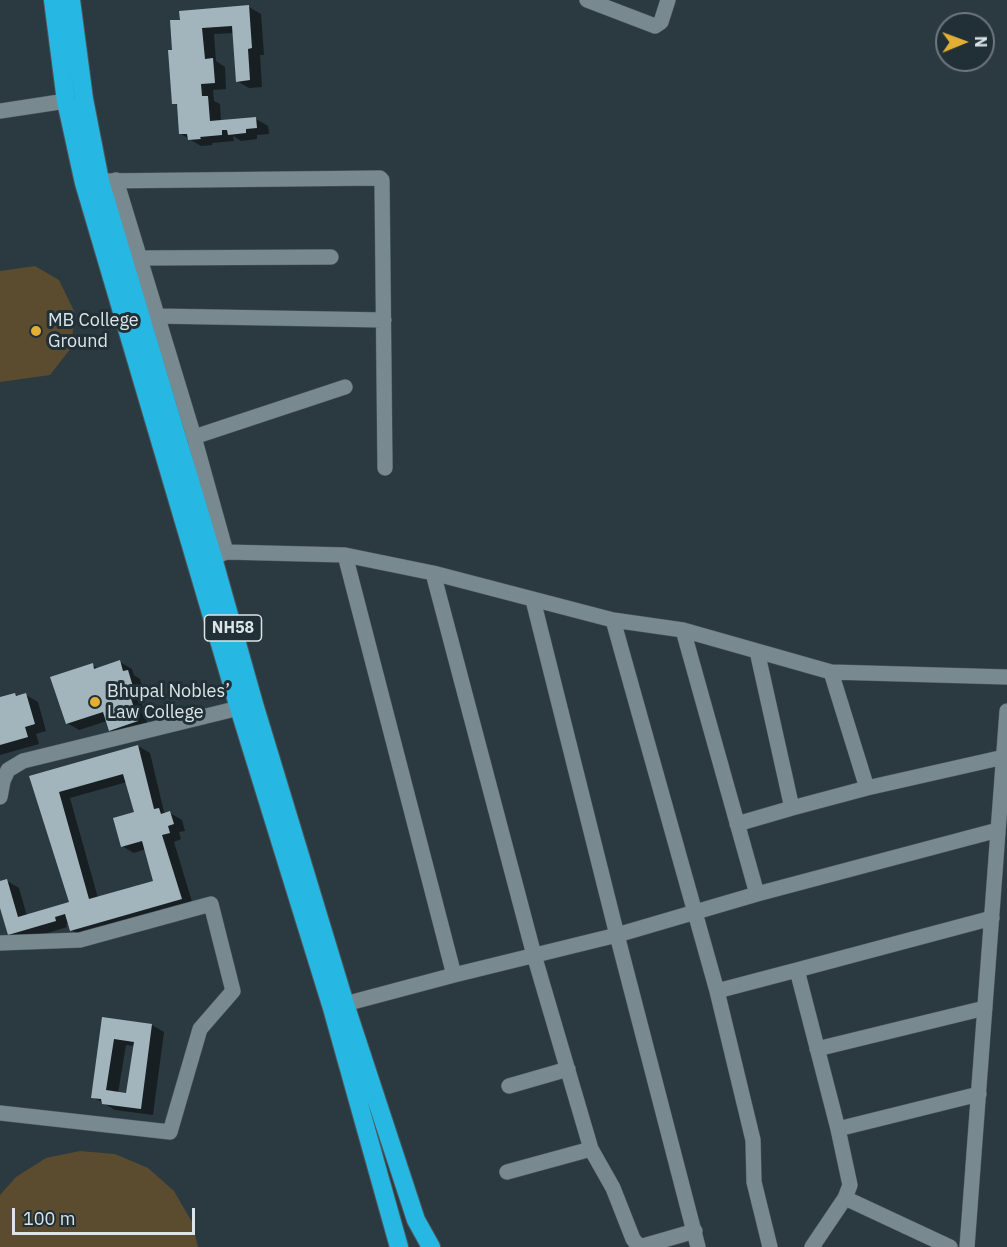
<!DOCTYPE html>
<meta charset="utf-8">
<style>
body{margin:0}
#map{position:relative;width:1007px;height:1247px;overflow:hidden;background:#2b3a41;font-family:"IBM Plex Sans",sans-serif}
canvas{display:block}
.north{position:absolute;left:935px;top:12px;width:60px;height:60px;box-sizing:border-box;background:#213036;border:2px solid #6b787e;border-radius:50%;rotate:89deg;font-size:16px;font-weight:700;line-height:24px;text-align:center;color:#dbe5e9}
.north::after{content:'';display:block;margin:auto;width:21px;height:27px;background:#e2ae34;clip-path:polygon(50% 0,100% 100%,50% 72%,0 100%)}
.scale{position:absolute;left:12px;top:1208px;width:183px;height:27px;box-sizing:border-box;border:3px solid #dbe5e9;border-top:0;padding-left:8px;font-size:18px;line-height:21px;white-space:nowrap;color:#dbe5e9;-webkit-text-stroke:4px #213036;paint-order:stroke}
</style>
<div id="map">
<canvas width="1007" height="1247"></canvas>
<div class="north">N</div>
<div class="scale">100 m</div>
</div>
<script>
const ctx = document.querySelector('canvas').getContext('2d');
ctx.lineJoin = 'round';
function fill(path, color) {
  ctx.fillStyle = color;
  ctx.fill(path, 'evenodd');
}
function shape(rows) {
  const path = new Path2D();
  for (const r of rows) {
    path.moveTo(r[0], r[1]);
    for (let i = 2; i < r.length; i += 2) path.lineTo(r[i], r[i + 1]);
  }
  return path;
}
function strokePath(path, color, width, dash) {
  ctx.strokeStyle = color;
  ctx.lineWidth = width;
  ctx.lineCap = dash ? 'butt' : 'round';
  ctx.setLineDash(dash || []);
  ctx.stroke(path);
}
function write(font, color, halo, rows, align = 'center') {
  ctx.font = font + ' "IBM Plex Sans",sans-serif';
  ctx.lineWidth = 6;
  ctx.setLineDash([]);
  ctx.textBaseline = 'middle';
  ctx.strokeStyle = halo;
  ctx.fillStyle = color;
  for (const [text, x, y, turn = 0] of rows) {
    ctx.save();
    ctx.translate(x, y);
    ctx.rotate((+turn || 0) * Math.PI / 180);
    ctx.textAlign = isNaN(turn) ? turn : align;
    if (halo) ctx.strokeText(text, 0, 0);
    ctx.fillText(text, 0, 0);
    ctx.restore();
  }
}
const green = shape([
 [35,266,59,280,75,313,71,348,50,375,0,382,0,271],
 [80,1151,115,1154,148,1168,174,1191,192,1222,198,1247,0,1247,0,1195,16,1177,46,1158]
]);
const shadow = shape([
 [249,7,261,14,264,55,260,55,262,87,249,88,237,81,234,33,214,34,216,61,225,67,226,89,213,90,214,101,220,104,221,121,256,119,268,126,269,134,257,135,257,139,241,141,233,136,234,141,212,143,212,145,201,146,181,134,178,106,174,103,174,51,172,22],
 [120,662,132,669,134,675,140,679,146,697,140,698,149,728,122,737,110,730,107,721,79,730,67,723,92,665,99,669],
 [15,694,19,697,26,695,38,702,46,731,36,734,39,744,0,755,0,699],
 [138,746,150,753,164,812,167,814,170,813,182,820,185,831,179,832,181,839,174,842,193,905,83,937,71,930,69,923,66,924,67,927,21,941,9,934,0,902,0,883,7,881,19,888,27,916,71,903,31,777],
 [127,782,136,813,122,846,134,853,146,849,155,882,98,898,70,798],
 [103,1019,152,1025,164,1032,153,1115,115,1110,93,1097],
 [126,1045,134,1046,127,1094,118,1093]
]);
const building = shape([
 [249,5,252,48,248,49,250,80,236,82,232,26,202,28,205,59,213,58,215,83,201,84,202,96,208,96,210,121,256,117,257,128,246,129,246,133,228,135,227,130,222,130,222,135,200,137,201,139,188,140,187,134,179,134,177,104,172,104,168,50,172,50,170,20,180,20,179,11],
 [120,660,123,671,128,670,134,690,129,692,138,721,109,731,103,712,66,724,50,677,93,663,94,669],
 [15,693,16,696,26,693,35,724,25,727,28,737,0,745,0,697],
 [138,745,154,809,159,808,161,814,170,811,174,824,168,826,170,833,162,835,182,899,70,931,65,914,55,917,56,921,8,935,0,908,0,881,7,879,18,917,69,902,29,776],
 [123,774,134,812,113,818,121,847,142,841,153,881,89,899,59,792],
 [102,1017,152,1024,141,1109,102,1104,101,1099,91,1098],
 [114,1039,134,1042,126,1093,106,1090]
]);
const minor = shape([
 [587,0,655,26,661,22,668,0],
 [0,111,66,101],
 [116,180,194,437,345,387],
 [100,181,380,178,382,180,385,468],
 [139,258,331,257],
 [156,316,384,320],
 [194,437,226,552],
 [345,555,454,975],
 [213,558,226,552,345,555,433,573,613,620,683,630,831,672,1007,677],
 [433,573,534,955,591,1149,507,1172],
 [533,600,617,935,698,1247],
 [613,620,717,991,797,970,838,1129,850,1185,845,1198,812,1247],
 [683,630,757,894],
 [757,651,792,808,867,788,1004,757],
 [831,672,867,788],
 [0,797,3,781,8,770,23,761,239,708],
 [737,824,792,808],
 [0,943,80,940,211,904,233,991,200,1029,170,1132,0,1113],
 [797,970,992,918],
 [717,991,753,1140,754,1182,770,1247],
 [345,1004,454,975,617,935,757,894,998,830],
 [817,1049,985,1008],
 [509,1086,568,1069],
 [838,1129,979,1094],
 [591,1149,613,1188,633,1239,637,1244,643,1246,695,1231],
 [845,1198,950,1247],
 [967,1247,1007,711]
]);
const highway = shape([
 [53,0,66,101,84,183,239,708,332,1008,399,1247],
 [71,0,84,99,100,181,213,558,254,704,345,1004,416,1220,431,1247]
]);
const markers = [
 [36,331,6,"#e2ae34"],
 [95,702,6,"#e2ae34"]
];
const shields = [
 [233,628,57]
];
const shieldNames = [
 ["NH58",233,628]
];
const poiNames = [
 ["MB College",48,321],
 ["Ground",48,342],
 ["Bhupal Nobles’",107,692],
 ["Law College",107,713]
];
fill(green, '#5b4c2f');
fill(shadow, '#0007');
fill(building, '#a3b5bc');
strokePath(minor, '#4b595d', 16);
strokePath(highway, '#4b595d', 20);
strokePath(minor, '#788990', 15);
strokePath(highway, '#27b7e3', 18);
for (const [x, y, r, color] of markers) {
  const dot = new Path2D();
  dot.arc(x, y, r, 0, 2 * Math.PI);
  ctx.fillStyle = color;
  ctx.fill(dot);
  strokePath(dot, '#213036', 2);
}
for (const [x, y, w] of shields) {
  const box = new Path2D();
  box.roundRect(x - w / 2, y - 13, w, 26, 4.5);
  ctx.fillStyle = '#213036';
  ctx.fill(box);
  strokePath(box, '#dbe5e9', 1.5);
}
write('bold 16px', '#dbe5e9', null, shieldNames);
write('18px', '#dbe5e9', '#213036', poiNames, 'left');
</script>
